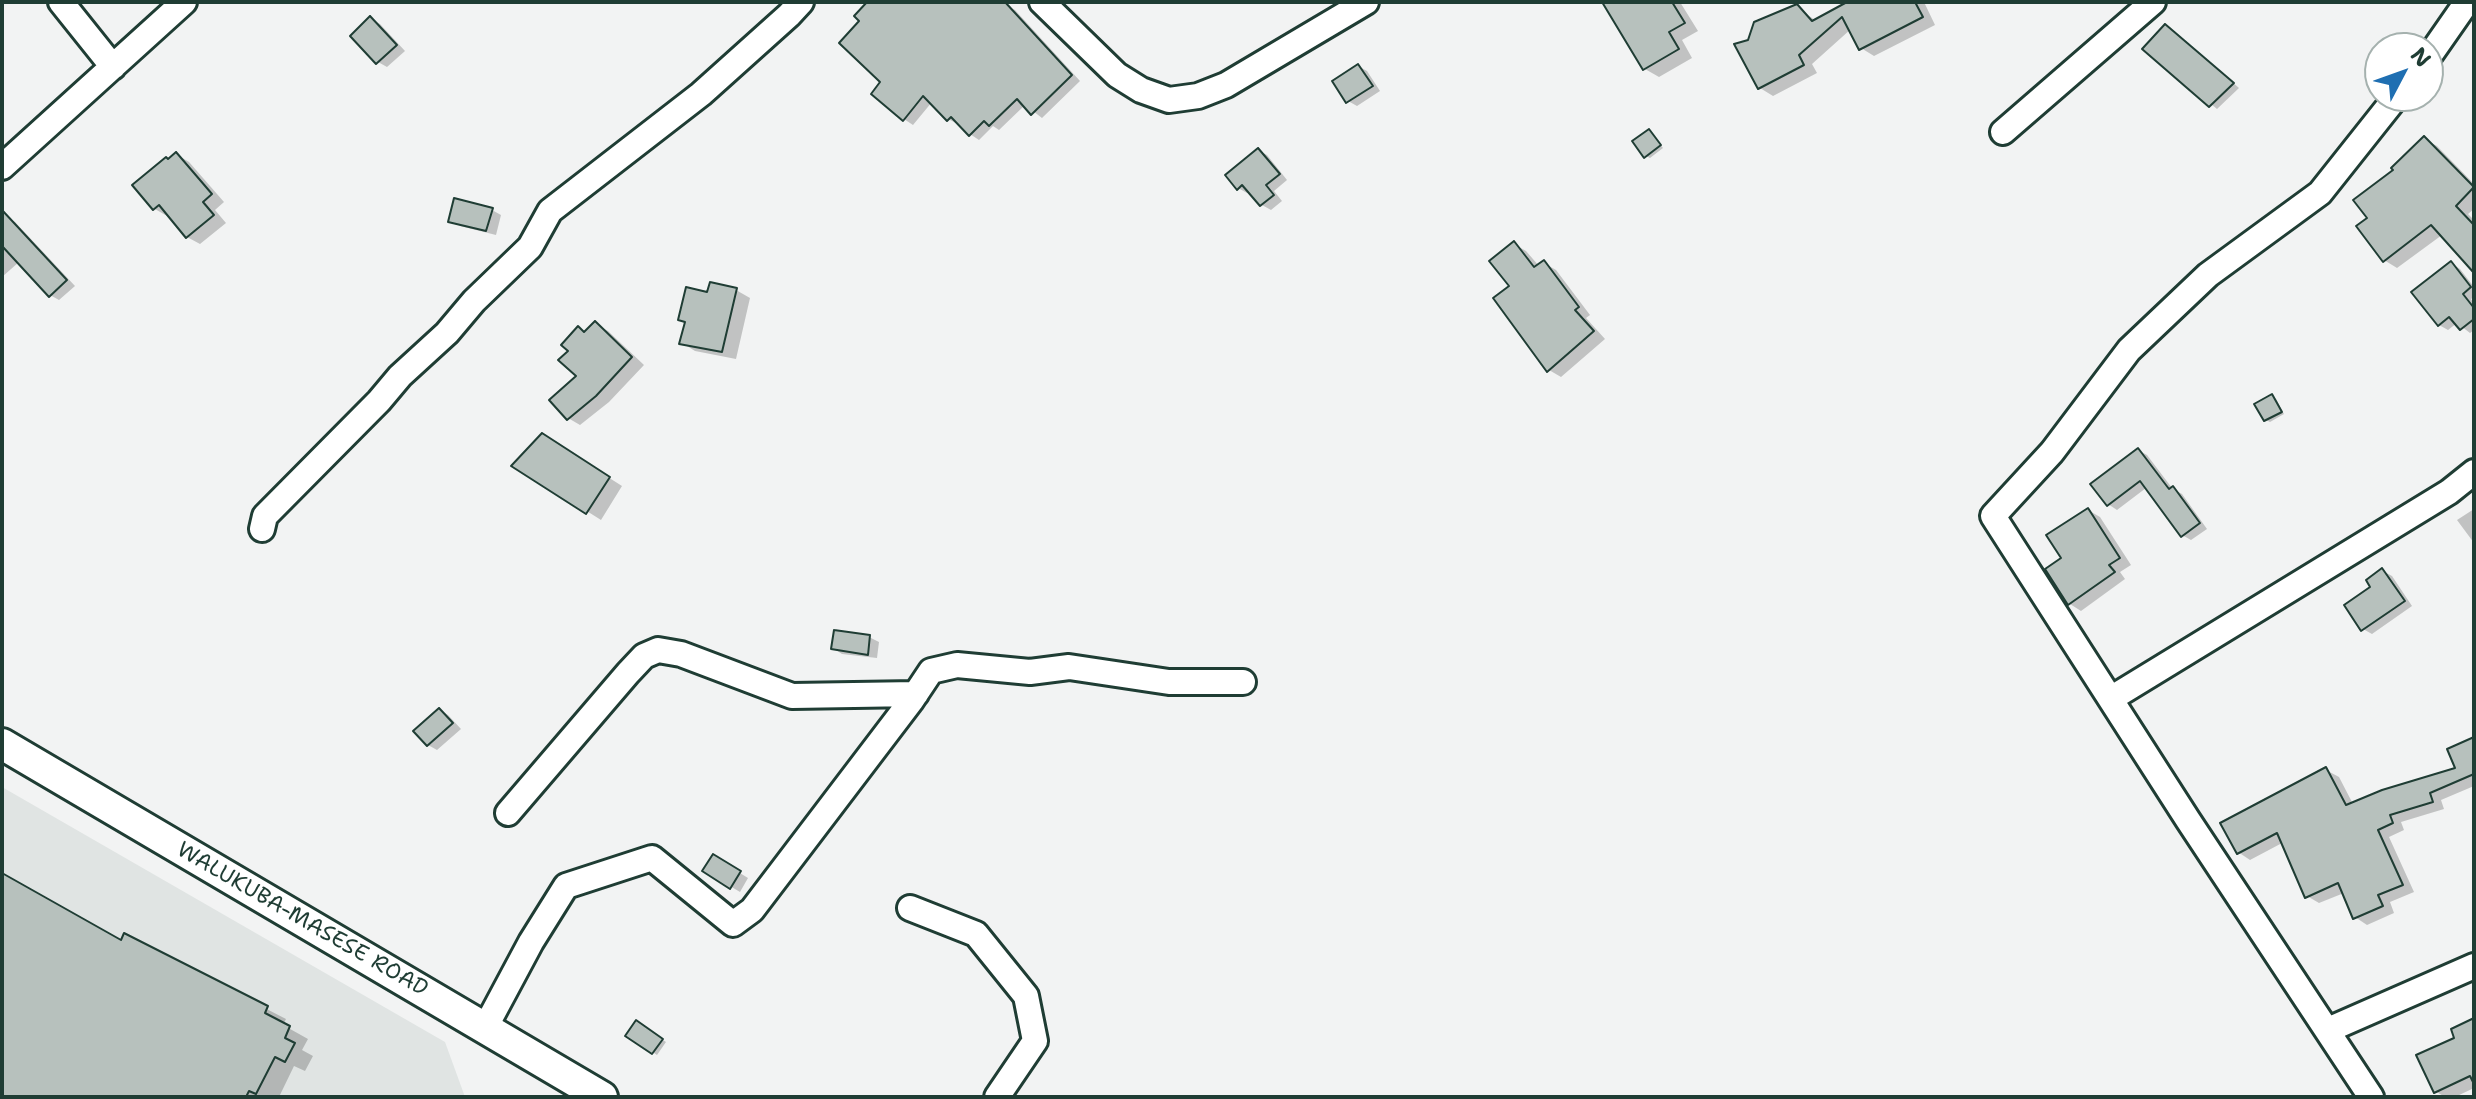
<!DOCTYPE html>
<style>
body{margin:0}
#map{position:relative;width:2476px;height:1099px;overflow:hidden;background:#f2f3f3;font-family:"Shantell Sans",sans-serif}
canvas{display:block}
.frame{position:absolute;inset:0;border:4px solid #1f3d34;pointer-events:none}
.north{position:absolute;left:2364px;top:32px;width:80px;height:80px;box-sizing:border-box;background:#fff;border:2px solid #a5b1ae;border-radius:50%;rotate:49deg;font-size:22px;font-weight:700;line-height:32px;text-align:center;color:#1f3d34}
.north::after{content:'';display:block;margin:auto;width:28px;height:36px;background:#1f6fb2;clip-path:polygon(50% 0,100% 100%,50% 72%,0 100%)}
</style>
<div id="map">
<canvas width="2476" height="1099"></canvas>
<div class="frame"></div>
<div class="north">N</div>
</div>
<script>
const ctx = document.querySelector('canvas').getContext('2d');
ctx.lineJoin = 'round';
function fill(path, color) {
  ctx.fillStyle = color;
  ctx.fill(path, 'evenodd');
}
function shape(rows) {
  const path = new Path2D();
  for (const r of rows) {
    path.moveTo(r[0], r[1]);
    for (let i = 2; i < r.length; i += 2) path.lineTo(r[i], r[i + 1]);
  }
  return path;
}
function strokePath(path, color, width, dash) {
  ctx.strokeStyle = color;
  ctx.lineWidth = width;
  ctx.lineCap = dash ? 'butt' : 'round';
  ctx.setLineDash(dash || []);
  ctx.stroke(path);
}
function write(font, color, halo, rows, align = 'center') {
  ctx.font = font + ' "Shantell Sans",sans-serif';
  ctx.lineWidth = 6;
  ctx.setLineDash([]);
  ctx.textBaseline = 'middle';
  ctx.strokeStyle = halo;
  ctx.fillStyle = color;
  for (const [text, x, y, turn = 0] of rows) {
    ctx.save();
    ctx.translate(x, y);
    ctx.rotate((+turn || 0) * Math.PI / 180);
    ctx.textAlign = isNaN(turn) ? turn : align;
    if (halo) ctx.strokeText(text, 0, 0);
    ctx.fillText(text, 0, 0);
    ctx.restore();
  }
}
const built = shape([
 [2,787,445,1042,465,1097,2,1097]
]);
const shadow = shape([
 [870,2,998,2,1015,10,1080,81,1042,118,1025,105,999,130,993,126,979,140,970,134,959,123,958,124,948,119,932,102,913,125,904,119,883,82,862,21],
 [1610,2,1680,2,1698,31,1682,40,1692,58,1659,77,1645,69,1606,4],
 [1852,2,1924,2,1935,25,1874,56,1861,48,1851,29,1812,64,1817,73,1773,96,1760,88,1750,42,1797,7,1816,21],
 [371,19,380,24,405,51,387,67,378,62],
 [2145,49,2205,58,2239,88,2217,109],
 [1358,66,1367,71,1380,91,1357,106,1348,101],
 [1649,131,1663,148,1650,158,1646,156],
 [2424,139,2437,146,2474,184,2474,209,2468,214,2474,220,2474,267,2442,235,2397,268,2384,260,2370,219,2396,170],
 [1258,150,1267,155,1287,180,1274,191,1282,201,1271,210,1262,205,1250,191,1247,193,1238,188],
 [176,154,189,162,224,202,215,210,226,223,200,244,187,237,169,215,167,216,155,209,169,161],
 [492,210,501,215,496,235,460,226,451,221],
 [6,217,15,222,75,286,59,300,50,295,19,262,2,277,2,221],
 [1514,244,1526,251,1539,266,1544,263,1556,270,1590,315,1586,318,1605,339,1561,377,1549,370,1512,286],
 [2451,263,2460,269,2474,287,2474,297,2471,299,2474,304,2474,330,2470,333,2457,323,2448,330,2439,325],
 [736,290,750,298,736,359,695,351,682,343,709,294],
 [595,324,608,331,644,365,609,402,580,425,568,418,586,333],
 [2272,396,2276,399,2284,414,2270,422,2266,420],
 [556,444,622,486,601,520,514,465],
 [2138,450,2147,455,2172,488,2182,494,2207,529,2191,540,2182,535,2146,488,2117,510,2108,504],
 [2474,509,2474,543,2457,520],
 [2088,510,2100,517,2131,565,2120,572,2125,579,2081,611,2070,604,2047,569,2063,558],
 [2383,571,2392,576,2412,606,2372,634,2363,629,2373,587],
 [869,637,879,642,877,658,842,654,833,648],
 [439,710,448,715,461,729,437,750,428,745],
 [2474,739,2474,786,2441,800,2444,809,2401,822,2404,830,2389,837,2414,892,2390,902,2394,913,2367,925,2355,917,2344,893,2319,903,2307,896,2284,842,2250,860,2238,852,2326,770,2339,777,2353,804,2458,770],
 [714,857,748,878,740,892,705,871],
 [2,875,122,943,125,936,286,1019,283,1025,308,1039,302,1050,313,1056,305,1071,294,1066,279,1097,2,1097],
 [637,1022,666,1042,657,1055,628,1035],
 [2474,1024,2474,1088,2455,1097,2445,1097,2435,1091,2457,1039]
]);
const building = shape([
 [867,2,1005,2,1072,75,1031,115,1017,99,989,126,984,121,969,136,951,117,947,121,923,96,903,121,871,94,880,82,839,43,859,21,854,16,867,2],
 [1602,2,1672,2,1685,23,1669,32,1679,49,1643,70,1602,2],
 [1847,2,1915,2,1923,17,1859,50,1842,17,1799,55,1804,65,1758,89,1734,44,1748,40,1754,22,1797,4,1812,21,1847,2],
 [370,16,397,45,376,64,350,36,370,16],
 [2165,24,2234,83,2209,107,2142,49,2165,24],
 [1358,64,1373,86,1346,103,1332,81,1358,64],
 [1649,129,1661,145,1644,158,1632,141,1649,129],
 [2424,136,2474,187,2456,206,2474,225,2474,273,2431,225,2383,262,2356,226,2367,218,2353,200,2393,170,2391,168,2424,136],
 [1258,148,1280,174,1266,185,1274,195,1260,206,1242,185,1237,190,1225,175,1258,148],
 [176,152,212,194,203,202,214,215,186,238,159,205,153,210,132,185,166,157,168,159,176,152],
 [454,198,493,208,486,231,448,222,454,198],
 [2,210,67,280,49,297,2,246,2,210],
 [1514,241,1534,267,1544,260,1579,307,1575,310,1594,331,1547,372,1493,298,1509,286,1489,261,1514,241],
 [2451,261,2471,287,2463,294,2474,308,2474,319,2460,330,2449,317,2438,326,2411,292,2451,261],
 [710,282,737,288,722,352,679,344,685,322,678,320,686,287,707,292,710,282],
 [595,321,632,357,596,396,567,420,549,400,576,376,558,360,568,351,561,345,578,326,584,332,595,321],
 [2272,394,2282,412,2264,421,2254,404,2272,394],
 [542,433,610,477,586,514,511,466,542,433],
 [2138,448,2169,489,2173,486,2200,523,2181,537,2140,481,2107,506,2090,484,2138,448],
 [2088,508,2120,558,2109,565,2115,572,2068,605,2045,569,2061,558,2046,535,2088,508],
 [2382,568,2405,601,2361,631,2344,605,2370,587,2366,580,2382,568],
 [834,630,870,635,868,655,831,649,834,630],
 [439,708,453,723,427,746,413,731,439,708],
 [2474,737,2474,774,2430,793,2433,802,2390,815,2393,823,2378,830,2403,885,2378,895,2383,906,2353,919,2338,883,2305,898,2277,833,2237,854,2220,823,2326,767,2346,805,2382,790,2455,768,2447,749,2474,737],
 [713,854,741,871,730,889,702,871,713,854],
 [2,873,121,940,124,933,268,1006,265,1013,290,1026,285,1038,295,1043,285,1062,275,1057,256,1094,249,1091,246,1097,2,1097,2,873],
 [2474,1018,2474,1084,2470,1076,2434,1093,2416,1055,2454,1038,2451,1029,2474,1018],
 [636,1020,663,1039,652,1054,625,1036,636,1020]
]);
const minor = shape([
 [61,2,113,67],
 [1042,2,1117,75,1141,90,1169,100,1198,96,1226,85,1366,2],
 [2428,58,2467,2],
 [2003,132,2153,2],
 [2,167,184,2],
 [262,529,265,516,379,401,400,376,447,333,474,301,530,247,550,211,701,94,789,15,801,2],
 [2112,698,2449,492,2474,472],
 [508,813,628,673,644,656,658,650,681,654,792,696,916,694],
 [910,908,976,934,1026,996,1035,1041,997,1097],
 [485,1028,531,942,566,886,652,858,733,924,752,910,911,701,931,671,957,665,1030,672,1069,667,1169,682,1243,682],
 [2328,1030,2474,966],
 [2371,1097,2188,820,1993,516,2052,452,2129,350,2208,275,2320,193,2397,96]
]);
const tertiary = shape([
 [2,744,602,1097]
]);
const streetNames = [
 ["WALUKUBA-MASESE ROAD",302,920,30]
];
fill(built, '#e0e4e3');
fill(shadow, '#0003');
fill(building, '#b7c1bd');
strokePath(building, '#1f3d34', 2);
strokePath(minor, '#1f3d34', 30);
strokePath(tertiary, '#1f3d34', 36);
strokePath(minor, '#fff', 24);
strokePath(tertiary, '#fff', 30);
write('22px', '#1f3d34', '#fff', streetNames);
</script>
